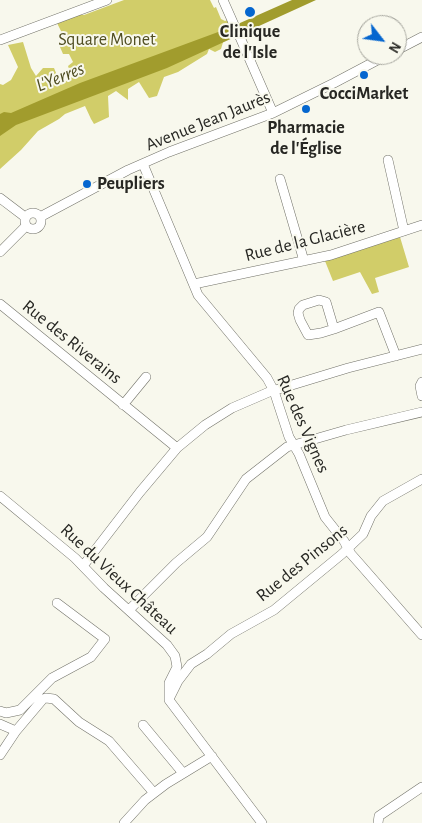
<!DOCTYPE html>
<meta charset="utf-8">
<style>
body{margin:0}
#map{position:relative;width:422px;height:823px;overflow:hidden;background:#f8f8ed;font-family:"Alegreya Sans",sans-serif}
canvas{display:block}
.north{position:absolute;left:357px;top:15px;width:50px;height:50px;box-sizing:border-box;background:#f8f8ed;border:1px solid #a4a49c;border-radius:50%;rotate:120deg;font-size:14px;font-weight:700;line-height:20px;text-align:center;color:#272723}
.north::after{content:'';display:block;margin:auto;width:18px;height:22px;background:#0566cf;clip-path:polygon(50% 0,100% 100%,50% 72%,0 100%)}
</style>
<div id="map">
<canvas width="422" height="823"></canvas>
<div class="north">N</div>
</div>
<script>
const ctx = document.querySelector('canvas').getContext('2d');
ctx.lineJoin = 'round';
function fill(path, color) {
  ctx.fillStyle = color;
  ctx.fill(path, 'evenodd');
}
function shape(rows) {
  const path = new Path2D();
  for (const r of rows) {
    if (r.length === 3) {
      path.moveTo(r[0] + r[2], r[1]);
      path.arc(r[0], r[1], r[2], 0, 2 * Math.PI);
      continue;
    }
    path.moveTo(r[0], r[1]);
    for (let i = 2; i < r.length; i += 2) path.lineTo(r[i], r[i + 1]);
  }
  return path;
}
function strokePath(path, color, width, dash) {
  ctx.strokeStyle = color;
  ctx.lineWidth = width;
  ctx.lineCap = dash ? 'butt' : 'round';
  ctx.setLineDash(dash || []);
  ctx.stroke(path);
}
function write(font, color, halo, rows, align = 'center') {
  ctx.font = font + ' "Alegreya Sans",sans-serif';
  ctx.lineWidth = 4;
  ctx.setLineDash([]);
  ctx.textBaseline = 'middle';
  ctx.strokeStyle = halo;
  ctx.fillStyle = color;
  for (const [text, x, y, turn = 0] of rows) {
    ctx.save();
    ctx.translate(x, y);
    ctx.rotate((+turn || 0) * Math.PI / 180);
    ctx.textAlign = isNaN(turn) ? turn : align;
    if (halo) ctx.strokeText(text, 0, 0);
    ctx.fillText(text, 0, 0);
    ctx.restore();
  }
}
const green = shape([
 [124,0,210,0,214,8,216,7,221,19,225,21,230,19,233,28,224,39,221,49,215,52,209,49,207,54,178,72,164,77,157,96,149,98,139,82,128,89,128,100,116,91,108,96,109,117,94,124,91,119,85,106,65,114,59,119,38,131,21,150,0,169,0,84,3,85,11,80,18,67,8,45,23,42,31,68,36,76,43,68,54,68,61,85,72,77,68,66,73,62,69,54,63,54,60,47,64,37,57,23,79,15,84,15],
 [400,237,409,267,375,278,379,292,372,294,360,272,333,281,325,261]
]);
const water = shape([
 [292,0,316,0,167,68,16,125,0,136,0,114,4,112,11,113,80,83,229,28,231,29,237,27,240,23]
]);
const minor = shape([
 [223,0,235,27],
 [239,35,273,113],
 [0,40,107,0],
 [397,50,422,37],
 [388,160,404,231],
 [143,164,198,295,267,378,274,391,289,437,299,454,325,517,344,541,351,554,359,563,422,635],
 [280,179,304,261],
 [0,198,25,217],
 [33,221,8],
 [40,217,128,170,169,152,273,113,334,83,387,55],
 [0,252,26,226],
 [194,284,331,255,422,225],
 [0,304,177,448],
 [334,329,326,302,319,300,303,305,299,309,298,313,300,320,308,335,321,333,334,329,379,312,396,356],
 [422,382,420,386,422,396],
 [123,405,146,377],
 [0,496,75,558,104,588,167,645,175,656,177,667,169,683,169,700,262,823],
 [83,566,140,492,177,448,205,425,232,408,269,392,348,368,422,349],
 [129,610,176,563,207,537,246,479,287,447,346,430,422,412],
 [170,697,178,681,191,664,207,654,231,634,274,610,342,554,363,534,371,516,383,501,422,479],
 [0,711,6,713,20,710,52,678,91,657,105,639,57,603],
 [0,724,16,731],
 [143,725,183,773],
 [0,755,16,731,43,699,46,698,54,699,79,722,109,741,154,793],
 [124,823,145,800,166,784,212,756],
 [378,823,379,816,422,787]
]);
const markers = [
 [250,12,6,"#0566cf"],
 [364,75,5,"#0566cf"],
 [306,109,5,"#0566cf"],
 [87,184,5,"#0566cf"]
];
const poiNames = [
 ["Clinique",250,32],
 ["de l'Isle",250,53],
 ["CocciMarket",364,94],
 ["Pharmacie",306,128],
 ["de l'Église",306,149],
 ["Peupliers",97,184,"left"]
];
const parkNames = [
 ["Square Monet",107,40]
];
const streetNames = [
 ["Avenue Jean Jaurès",208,121,-22],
 ["Rue de la Glacière",305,241,-14],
 ["Rue des Riverains",72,342,39],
 ["Rue des Vignes",303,424,66],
 ["Rue des Pinsons",302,563,-39],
 ["Rue du Vieux Château",119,579,43]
];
const waterNames = [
 ["L'Yerres",60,77,-22]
];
fill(green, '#d1cd69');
fill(water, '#a19c2d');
strokePath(minor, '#727269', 10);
strokePath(minor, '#fff', 9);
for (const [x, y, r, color] of markers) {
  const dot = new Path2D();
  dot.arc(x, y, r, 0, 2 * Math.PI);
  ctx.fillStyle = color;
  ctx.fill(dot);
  strokePath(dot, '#f8f8ed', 2);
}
write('bold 18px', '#272723', '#f8f8ed', poiNames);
write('18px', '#504e22', '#f8f8ed', parkNames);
write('18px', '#272723', '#f8f8ed', streetNames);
write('italic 19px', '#4e4c20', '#f8f8ed', waterNames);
</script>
